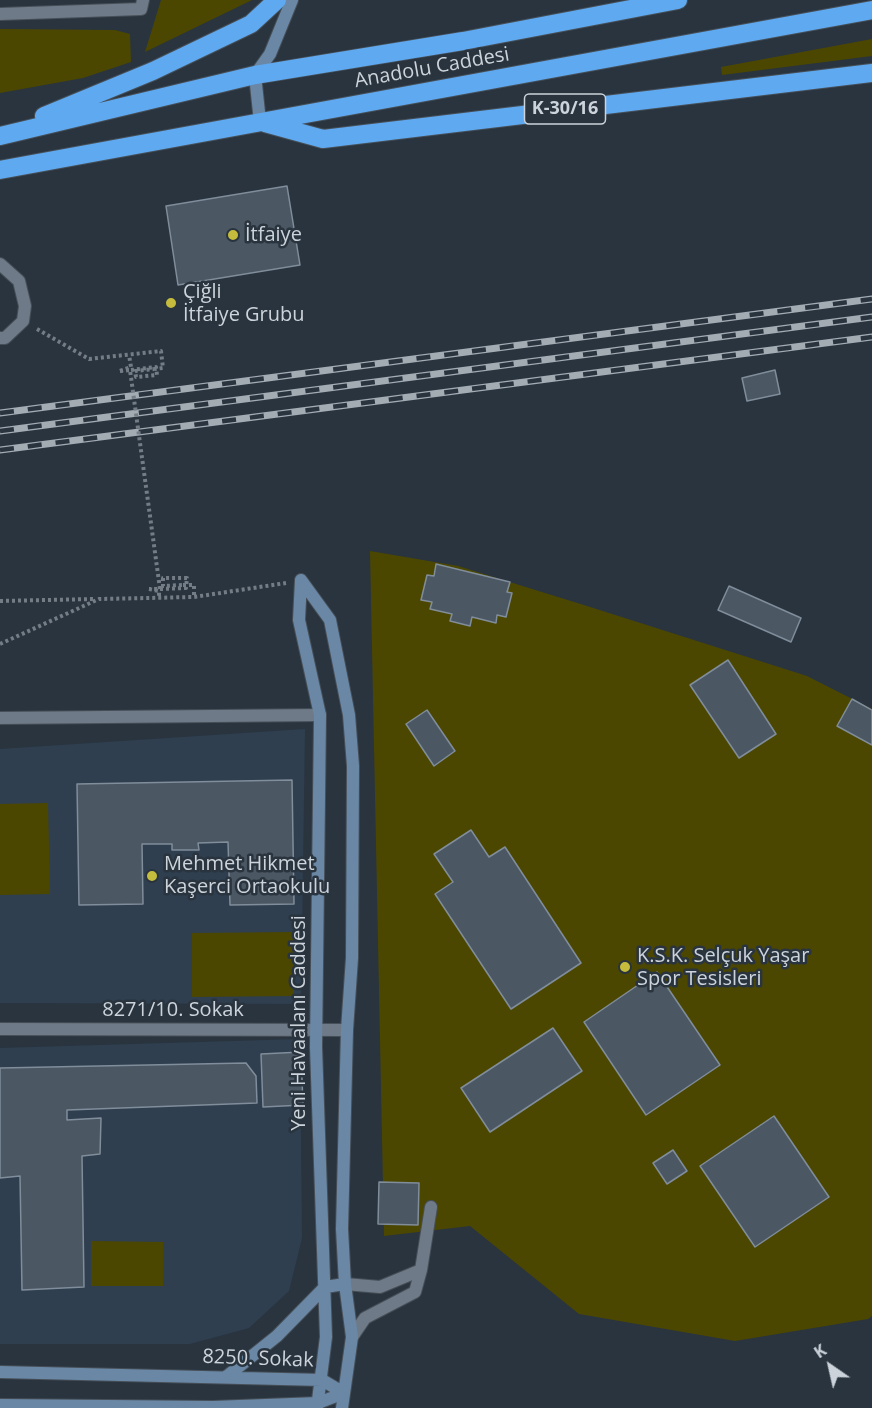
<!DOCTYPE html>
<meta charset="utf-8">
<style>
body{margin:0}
#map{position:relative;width:872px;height:1408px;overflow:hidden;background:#29343f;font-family:"Open Sans",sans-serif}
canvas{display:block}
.north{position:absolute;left:800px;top:1336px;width:60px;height:60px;-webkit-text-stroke:4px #29343f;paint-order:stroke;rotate:326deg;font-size:16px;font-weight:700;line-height:24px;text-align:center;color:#ccd3da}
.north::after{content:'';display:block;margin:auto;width:21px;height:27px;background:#ccd3da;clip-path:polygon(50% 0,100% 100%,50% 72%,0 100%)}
</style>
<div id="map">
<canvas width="872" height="1408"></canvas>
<div class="north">K</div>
</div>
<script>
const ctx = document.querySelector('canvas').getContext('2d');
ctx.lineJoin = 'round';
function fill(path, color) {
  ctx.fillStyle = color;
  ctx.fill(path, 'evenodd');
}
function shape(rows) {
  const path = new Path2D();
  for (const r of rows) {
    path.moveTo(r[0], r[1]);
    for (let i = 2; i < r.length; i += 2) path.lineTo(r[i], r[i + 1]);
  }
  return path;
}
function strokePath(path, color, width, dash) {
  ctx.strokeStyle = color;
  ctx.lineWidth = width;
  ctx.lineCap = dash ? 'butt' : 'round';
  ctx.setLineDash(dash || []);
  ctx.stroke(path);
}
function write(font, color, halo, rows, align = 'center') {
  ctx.font = font + ' "Open Sans",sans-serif';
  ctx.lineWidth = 5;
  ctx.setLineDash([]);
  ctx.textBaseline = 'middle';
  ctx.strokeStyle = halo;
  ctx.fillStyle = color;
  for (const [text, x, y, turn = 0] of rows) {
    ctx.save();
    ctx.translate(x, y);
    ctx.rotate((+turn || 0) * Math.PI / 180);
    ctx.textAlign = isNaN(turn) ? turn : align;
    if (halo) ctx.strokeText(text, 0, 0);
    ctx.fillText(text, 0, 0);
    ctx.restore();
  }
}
const built = shape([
 [305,729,301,1004,0,1003,0,749],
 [300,1039,302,1238,289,1291,249,1328,190,1344,0,1344,0,1048]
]);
const green = shape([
 [161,0,252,0,145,52],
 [0,29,115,30,130,34,131,62,83,78,0,93],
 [872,39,872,56,722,75,721,67],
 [370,551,458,566,587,606,807,676,872,709,872,1316,868,1319,735,1341,579,1314,470,1226,384,1236],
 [48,803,50,894,0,895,0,804],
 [293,932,294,996,192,997,192,933],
 [91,1241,163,1242,163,1286,91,1286]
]);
const building = shape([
 [287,186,300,265,178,285,166,206,287,186],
 [775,370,780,394,747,401,742,378,775,370],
 [436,564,510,582,507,592,512,593,506,617,497,615,496,623,472,617,470,626,450,621,452,614,430,609,432,602,421,600,427,575,434,576,436,564],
 [729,586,801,618,791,642,718,610,729,586],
 [728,660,776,734,739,758,690,685,728,660],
 [852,699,872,710,872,745,837,726,852,699],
 [427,710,455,751,434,766,406,724,427,710],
 [292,780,294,904,230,905,228,842,198,843,199,850,172,850,172,844,142,844,143,904,79,905,77,784,292,780],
 [471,830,489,857,505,847,581,963,511,1009,435,894,453,882,434,854,471,830],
 [657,972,720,1065,646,1115,584,1022,657,972],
 [553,1028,582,1071,490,1132,461,1088,553,1028],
 [301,1052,303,1105,263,1107,261,1054,301,1052],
 [246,1063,256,1076,257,1103,67,1110,67,1120,101,1118,100,1154,82,1156,84,1287,22,1290,20,1176,0,1178,0,1068,246,1063],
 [774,1116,829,1197,755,1247,700,1166,774,1116],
 [673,1150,687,1171,667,1184,653,1163,673,1150],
 [379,1182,419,1183,418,1225,378,1224,379,1182]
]);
const path = shape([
 [37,329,89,359,161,351,163,368,154,369],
 [120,371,131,367,129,355],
 [183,585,194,585,194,597],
 [149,589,159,591,159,598],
 [0,601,95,599],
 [0,644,99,599,194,597,286,583]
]);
const lane = shape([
 [345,1284,380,1287,421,1270],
 [352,1337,365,1318,415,1292,421,1270,431,1207]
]);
const street = shape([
 [0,14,141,9,143,0],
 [0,264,19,281,25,306,23,321,5,338,0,338],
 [0,718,320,715],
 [0,1029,347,1030]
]);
const secondary = shape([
 [260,122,255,75,270,54,292,0],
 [301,580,330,620,349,715,353,766,352,958,347,1030,342,1229,345,1284,352,1337,342,1408],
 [301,580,299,620,320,715,316,1047,326,1337,317,1408],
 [0,1372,322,1380,344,1393],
 [226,1377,277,1336,325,1287,345,1284],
 [0,1405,213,1407,318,1403,344,1393]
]);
const highway = shape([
 [44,116,153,71,251,24,277,0],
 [265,123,323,139,872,73],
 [0,136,255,75,463,41,678,0],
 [0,170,872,10]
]);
const rail = shape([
 [0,413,872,299],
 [0,431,872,317],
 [0,450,872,337]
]);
const pathBridge = shape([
 [131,370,156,367,157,375,136,377,135,371,154,369],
 [120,371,130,370,160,589,149,589],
 [160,589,186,588,187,578,163,578,163,586,183,585]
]);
const markers = [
 [233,235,6,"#c5bc3d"],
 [171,303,6,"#c5bc3d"],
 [152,876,6,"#c5bc3d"],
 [625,967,6,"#c5bc3d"]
];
const shields = [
 [565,109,81]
];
const shieldNames = [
 ["K-30/16",565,109]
];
const streetNames = [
 ["Anadolu Caddesi",432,68,-10],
 ["8271/10. Sokak",173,1010],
 ["Yeni Havaalanı Caddesi",299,1023,-90],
 ["8250. Sokak",258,1359,2]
];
const poiNames = [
 ["İtfaiye",245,235],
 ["Çiğli",183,292],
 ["İtfaiye Grubu",183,315],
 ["Mehmet Hikmet",164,864],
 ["Kaşerci Ortaokulu",164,887],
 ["K.S.K. Selçuk Yaşar",637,956],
 ["Spor Tesisleri",637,979]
];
fill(built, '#2f3f4f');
fill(green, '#4c4700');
fill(building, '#4b5763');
strokePath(building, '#808d9a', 1.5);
strokePath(lane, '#464f58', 14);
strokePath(street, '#464f58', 14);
strokePath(secondary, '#464f58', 14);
strokePath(highway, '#464f58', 20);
strokePath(path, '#747d86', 4, [3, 3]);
strokePath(lane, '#6e7a87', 12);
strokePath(street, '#6e7a87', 12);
strokePath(secondary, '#6a88a6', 12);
strokePath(highway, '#5fa9f0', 18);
strokePath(rail, '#a3abb3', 7);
strokePath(rail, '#29343f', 4.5, [14]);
strokePath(pathBridge, '#747d86', 4, [3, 3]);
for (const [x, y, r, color] of markers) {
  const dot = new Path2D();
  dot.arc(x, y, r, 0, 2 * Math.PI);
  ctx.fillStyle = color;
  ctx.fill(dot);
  strokePath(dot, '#29343f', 2);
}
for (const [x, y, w] of shields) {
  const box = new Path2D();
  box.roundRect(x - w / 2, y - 15, w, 30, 4.5);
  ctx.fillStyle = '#29343f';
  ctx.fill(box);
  strokePath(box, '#ccd3da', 1.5);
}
write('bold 18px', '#ccd3da', null, shieldNames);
write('20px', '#ccd3da', '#29343f', streetNames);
write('20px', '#ccd3da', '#29343f', poiNames, 'left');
</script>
